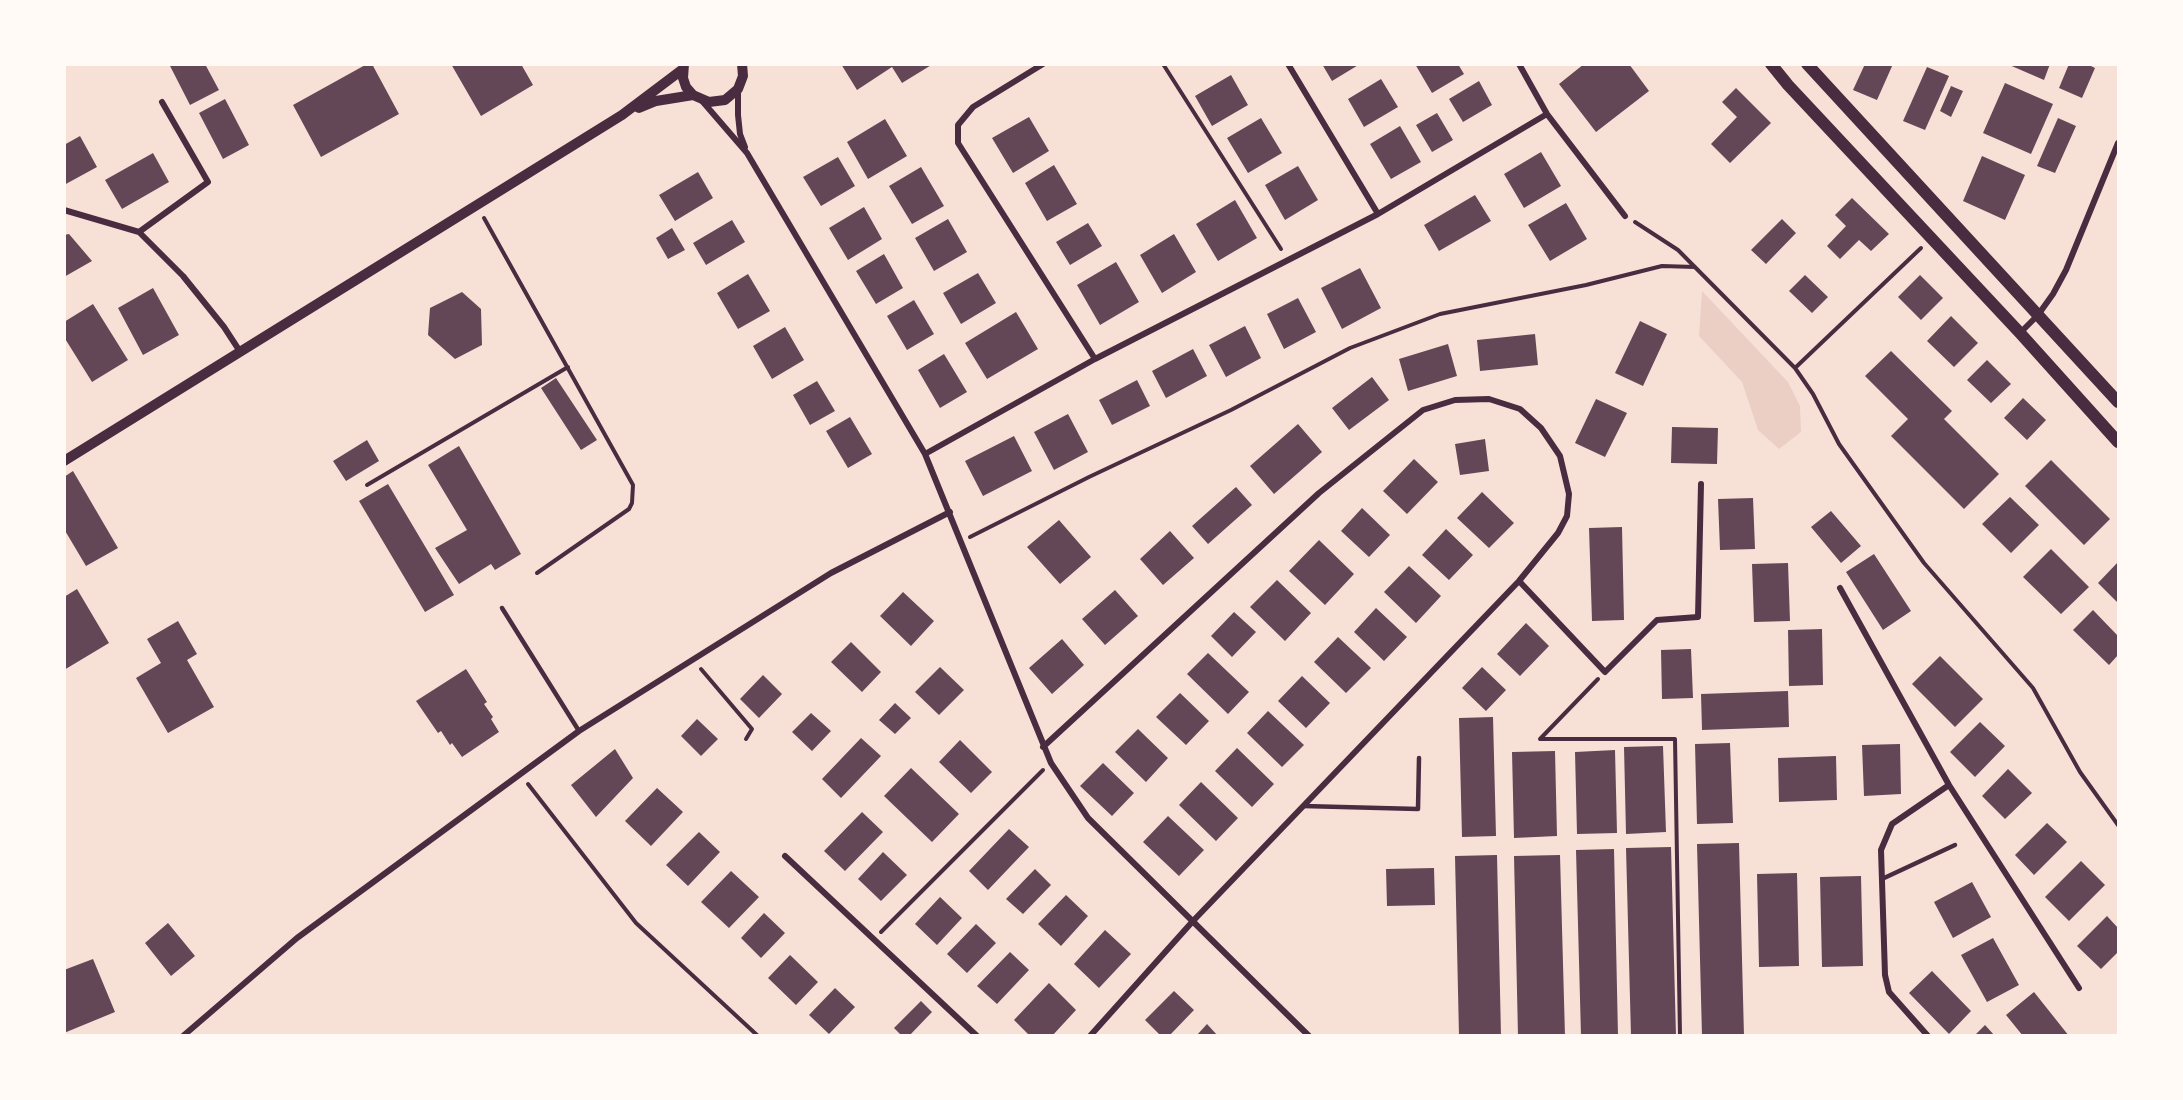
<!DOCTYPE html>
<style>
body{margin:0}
#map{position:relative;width:2183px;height:1100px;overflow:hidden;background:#f7e1d7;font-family:"Fira Sans",sans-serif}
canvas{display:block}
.frame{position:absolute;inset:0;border:66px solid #fffaf5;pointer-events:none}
</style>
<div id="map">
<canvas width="2183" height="1100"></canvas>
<div class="frame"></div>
</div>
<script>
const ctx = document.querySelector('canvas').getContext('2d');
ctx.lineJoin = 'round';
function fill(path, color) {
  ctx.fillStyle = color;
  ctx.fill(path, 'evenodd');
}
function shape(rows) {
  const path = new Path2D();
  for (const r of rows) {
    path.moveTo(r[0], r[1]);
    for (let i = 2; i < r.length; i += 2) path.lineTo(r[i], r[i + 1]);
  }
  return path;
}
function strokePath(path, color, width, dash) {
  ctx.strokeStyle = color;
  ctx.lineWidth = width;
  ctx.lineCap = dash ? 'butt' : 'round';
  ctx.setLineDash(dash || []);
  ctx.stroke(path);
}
const green = shape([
 [1702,291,1788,382,1800,406,1801,432,1779,449,1758,430,1742,382,1699,336]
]);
const building = shape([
 [169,64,205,64,219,90,190,105],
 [367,64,372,64,399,114,321,157,293,105],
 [451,64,502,64,503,66,507,64,521,64,533,85,481,116],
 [841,64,933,64,902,83,892,67,857,90],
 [1322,64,1360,64,1332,81],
 [1415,64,1458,64,1464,74,1432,93],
 [1584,64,1629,64,1649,91,1596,132,1559,84],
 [1865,64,1893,64,1877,100,1853,90],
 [2007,64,2050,64,2044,80],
 [2069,64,2087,64,2095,68,2082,98,2059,88],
 [1927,67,1949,76,1925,130,1903,121],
 [1231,75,1248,105,1212,126,1195,96],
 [1381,79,1398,107,1364,127,1348,99],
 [1479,81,1492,105,1463,122,1449,99],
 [2005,83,2053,104,2031,154,1983,133],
 [1951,86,1963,91,1951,117,1940,111],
 [1736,88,1771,123,1730,163,1711,144,1737,117,1722,102],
 [225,99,249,145,223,159,199,113],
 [1437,113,1453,140,1432,152,1416,125],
 [1029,117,1049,151,1013,173,992,138],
 [1261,118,1282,153,1248,173,1227,138],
 [2058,118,2076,126,2055,173,2037,166],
 [885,119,907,156,868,179,847,142],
 [1400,126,1421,162,1391,179,1370,144],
 [80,136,97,167,64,185,64,145],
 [1541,152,1561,186,1524,208,1504,174],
 [153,153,169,182,122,209,105,180],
 [1982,156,2025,175,2005,220,1963,201],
 [838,157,855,186,821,206,803,177],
 [1054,165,1077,204,1047,221,1025,183],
 [1298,166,1318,200,1285,220,1265,185],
 [921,167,944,206,912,224,889,186],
 [698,172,713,198,675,221,659,195],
 [1475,195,1491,221,1439,251,1424,225],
 [1852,198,1889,234,1871,251,1859,240,1840,259,1827,246,1846,226,1835,215],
 [1235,200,1257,238,1218,261,1196,224],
 [1566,203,1587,239,1550,261,1528,225],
 [864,207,882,239,848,260,829,228],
 [948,219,967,252,934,271,915,238],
 [1782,219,1796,233,1766,264,1751,250],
 [732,220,745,242,706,265,693,243],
 [1088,223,1102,246,1070,265,1056,242],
 [672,228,685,250,668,259,656,238],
 [69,234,92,261,64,277,64,235],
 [1174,234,1196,272,1162,293,1140,255],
 [884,254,903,288,876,304,856,271],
 [1116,262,1139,302,1100,325,1077,285],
 [1360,268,1381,308,1342,329,1321,288],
 [978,273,996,303,961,324,943,293],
 [748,274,770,311,738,329,717,293],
 [1805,275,1828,297,1812,313,1789,291],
 [1920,275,1943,298,1921,320,1898,297],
 [153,288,179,335,143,355,118,308],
 [462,292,481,309,482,345,455,359,428,335,430,308],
 [1298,298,1316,332,1284,349,1267,314],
 [914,300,934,334,907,350,887,316],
 [93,304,128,360,92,382,64,337,64,322],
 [1016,312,1038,349,987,379,965,343],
 [1951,316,1978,343,1954,367,1927,341],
 [1640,321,1667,334,1643,386,1615,373],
 [1245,326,1261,358,1226,377,1209,345],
 [785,327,804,360,772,379,753,346],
 [1535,334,1538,365,1480,371,1477,340],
 [1448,344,1457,376,1408,391,1399,359],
 [1193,349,1207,376,1166,398,1152,371],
 [1891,351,1952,411,1944,419,1999,474,1964,509,1891,436,1908,419,1865,376],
 [944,354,967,392,940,408,918,370],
 [1987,360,2011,384,1991,403,1967,380],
 [1372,377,1389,400,1349,430,1332,408],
 [556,378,597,440,581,450,541,388],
 [1137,380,1150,406,1112,425,1099,400],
 [817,381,835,411,810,425,793,395],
 [2023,398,2046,420,2027,440,2004,418],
 [1596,399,1627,413,1605,457,1575,443],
 [1068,414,1088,452,1054,470,1034,432],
 [850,417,872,454,848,468,826,431],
 [1298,424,1322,452,1274,494,1250,466],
 [1672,427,1718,428,1717,464,1671,463],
 [1014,436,1032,471,983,496,965,461],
 [1485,439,1489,471,1460,475,1455,444],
 [367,440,379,461,346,481,333,461],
 [459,446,521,554,495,570,491,564,459,584,435,548,467,530,428,465],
 [1414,459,1438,482,1407,514,1383,491],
 [2051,460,2110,519,2084,545,2025,486],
 [73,471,118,548,86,566,64,529,64,477],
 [388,484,454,595,425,612,359,501],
 [1236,487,1252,505,1208,544,1192,526],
 [1482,492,1514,523,1489,548,1457,518],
 [2010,497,2039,525,2011,553,1982,524],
 [1753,498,1755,549,1720,550,1718,499],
 [1362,508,1390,535,1369,557,1341,531],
 [1831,511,1861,546,1841,563,1811,527],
 [1059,520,1091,557,1060,584,1027,547],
 [1622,527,1624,620,1592,621,1589,528],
 [1446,529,1473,555,1449,580,1422,555],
 [1170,531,1194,558,1163,585,1140,559],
 [1319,540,1354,574,1325,605,1289,571],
 [2051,549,2089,587,2061,614,2023,577],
 [1874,554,1911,611,1883,630,1846,572],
 [2118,562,2118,603,2098,583],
 [1788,563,1790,621,1754,622,1752,564],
 [1409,566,1441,596,1416,623,1384,592],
 [1277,580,1311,613,1285,641,1250,607],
 [77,589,109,643,64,670,64,597],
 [1115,590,1138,616,1105,645,1082,619],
 [903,592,934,621,911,646,880,616],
 [1376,608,1407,637,1384,661,1354,632],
 [2093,610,2118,636,2118,655,2109,665,2073,630],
 [1234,612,1256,632,1232,657,1211,636],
 [178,621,197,654,187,660,214,707,168,733,136,678,161,663,147,639],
 [1526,623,1549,646,1520,676,1497,654],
 [1822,629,1823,685,1789,686,1788,630],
 [1338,637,1371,668,1346,693,1314,662],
 [1062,639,1084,665,1052,694,1029,668],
 [851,642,881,672,862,692,831,662],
 [1691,649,1693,698,1662,699,1661,650],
 [1208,653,1249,692,1228,714,1187,674],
 [1940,656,1983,699,1955,727,1912,684],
 [940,667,964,690,939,715,915,692],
 [1482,667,1506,690,1486,711,1462,688],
 [466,669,487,702,484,704,493,717,491,719,499,732,462,757,452,743,450,745,441,731,438,733,416,701],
 [763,675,782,694,759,718,740,699],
 [1302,676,1330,703,1306,728,1278,701],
 [1788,691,1789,727,1702,730,1701,694],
 [1180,693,1209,721,1186,745,1156,717],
 [895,703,911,718,895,734,879,720],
 [1268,711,1304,745,1282,767,1247,733],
 [811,713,831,731,812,751,792,732],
 [1493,717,1496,836,1462,837,1459,718],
 [697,719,718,739,701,756,681,736],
 [1980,722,2005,746,1975,777,1950,752],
 [1138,729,1168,758,1146,782,1115,752],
 [861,738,881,756,841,798,822,779],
 [960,740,992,772,971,793,939,762],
 [1730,743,1733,823,1697,824,1695,744],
 [1900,744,1901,794,1864,796,1862,745],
 [1663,746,1666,832,1626,834,1624,747],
 [1237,748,1274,784,1252,807,1215,771],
 [615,749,633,778,596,817,571,785],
 [1615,750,1617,833,1577,834,1575,752],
 [1555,751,1557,836,1514,838,1512,752],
 [1836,756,1837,800,1779,802,1778,758],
 [1103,763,1134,793,1112,816,1080,786],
 [911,768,959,814,932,842,884,796],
 [2008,769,2032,793,2005,819,1982,796],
 [1201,782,1238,818,1216,841,1179,805],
 [657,788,683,812,651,846,625,821],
 [862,812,883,832,845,871,824,851],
 [1168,816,1204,850,1179,876,1143,842],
 [2047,823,2067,842,2034,875,2015,855],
 [1009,829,1029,847,988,890,969,871],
 [699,832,720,852,688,886,666,865],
 [1739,843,1744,1036,1702,1036,1697,844],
 [1671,847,1676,1036,1631,1036,1626,848],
 [1614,849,1618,1036,1581,1036,1576,850],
 [883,852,907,875,881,901,858,879],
 [1497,855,1501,1036,1459,1036,1455,856],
 [1560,855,1565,1036,1518,1036,1514,856],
 [2081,861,2105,885,2069,921,2045,897],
 [1434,868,1435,905,1387,906,1386,869],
 [1035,869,1051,885,1023,914,1006,899],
 [731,871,759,897,729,928,701,902],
 [1797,873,1799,966,1759,967,1757,874],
 [1861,876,1863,966,1822,967,1820,877],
 [1972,882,1991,917,1953,938,1934,902],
 [1066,895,1088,916,1061,946,1038,924],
 [940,897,962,918,937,945,915,924],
 [764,913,785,933,761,958,741,938],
 [2107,916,2118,928,2118,952,2101,969,2077,946],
 [168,923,195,956,171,976,145,943],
 [976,924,996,943,967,973,947,954],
 [1105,930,1131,954,1099,988,1074,964],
 [1993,938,2019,985,1987,1002,1961,955],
 [1010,952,1029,970,997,1004,977,986],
 [790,955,818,982,796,1005,768,978],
 [93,959,115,1012,64,1033,64,970],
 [1932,971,1971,1011,1949,1034,1909,993],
 [1049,983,1076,1010,1052,1036,1030,1036,1014,1020],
 [835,988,855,1007,829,1034,809,1015],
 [1174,991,1194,1010,1169,1036,1161,1036,1145,1020],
 [2034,992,2069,1036,2023,1036,2006,1015],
 [921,1001,932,1012,909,1036,902,1036,894,1028],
 [1207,1024,1218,1036,1196,1036],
 [1985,1025,1995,1036,1974,1036]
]);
const path = shape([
 [1163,64,1281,249],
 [484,218,633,485,632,503,629,509,537,573],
 [1635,222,1678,250,1795,368,1813,394,1839,444,1924,563,2033,688,2080,772,2118,825],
 [1795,368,1921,248],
 [367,485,568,367],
 [970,537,1089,477,1231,410,1350,348,1440,314,1586,285,1662,266,1695,267],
 [701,669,752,729,746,739],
 [1598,679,1540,739,1675,739,1680,1036],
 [528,784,636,923,758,1036],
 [881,932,1043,770]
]);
const service = shape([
 [502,608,579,731],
 [1303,806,1418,809,1419,758],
 [1882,879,1955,845]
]);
const minor = shape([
 [1043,64,973,107,958,125,958,143,1095,359],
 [1288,64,1378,214],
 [1519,64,1547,114,1625,216],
 [738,89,738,115,740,134,745,147],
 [703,102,747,153,925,454,1051,763,1088,818,1309,1036],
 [64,210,139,232,183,276,224,327,239,350],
 [139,232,208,182,162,102],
 [2020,333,2038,315,2053,294,2066,270,2118,143],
 [925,454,1095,359,1378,214,1547,114],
 [1519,581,1605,672,1657,620,1698,617,1701,484],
 [1840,588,1949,785,2079,988],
 [1043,747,1319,493,1423,410,1455,400,1489,399,1520,409,1541,428,1560,456,1569,494,1567,516,1558,533,1519,581,1193,921,1090,1036],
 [785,856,977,1036],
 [183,1036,297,938,579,731,831,573,950,512],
 [1928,1036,1889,992,1885,975,1881,850,1892,824,1949,785]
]);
const tertiary = shape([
 [684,64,683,78,686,87,693,95,709,102,725,100,738,89,743,76,742,64],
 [639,108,656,101,693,95],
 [64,461,622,115,683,69]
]);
const secondary = shape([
 [1771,64,1788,85,2020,333,2118,442],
 [1807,64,2118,402]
]);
fill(green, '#ebcfc5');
fill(building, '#644757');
strokePath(path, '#4a2c40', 4);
strokePath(service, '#4a2c40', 4.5);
strokePath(minor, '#4a2c40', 6);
strokePath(tertiary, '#4a2c40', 10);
strokePath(secondary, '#4a2c40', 12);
</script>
